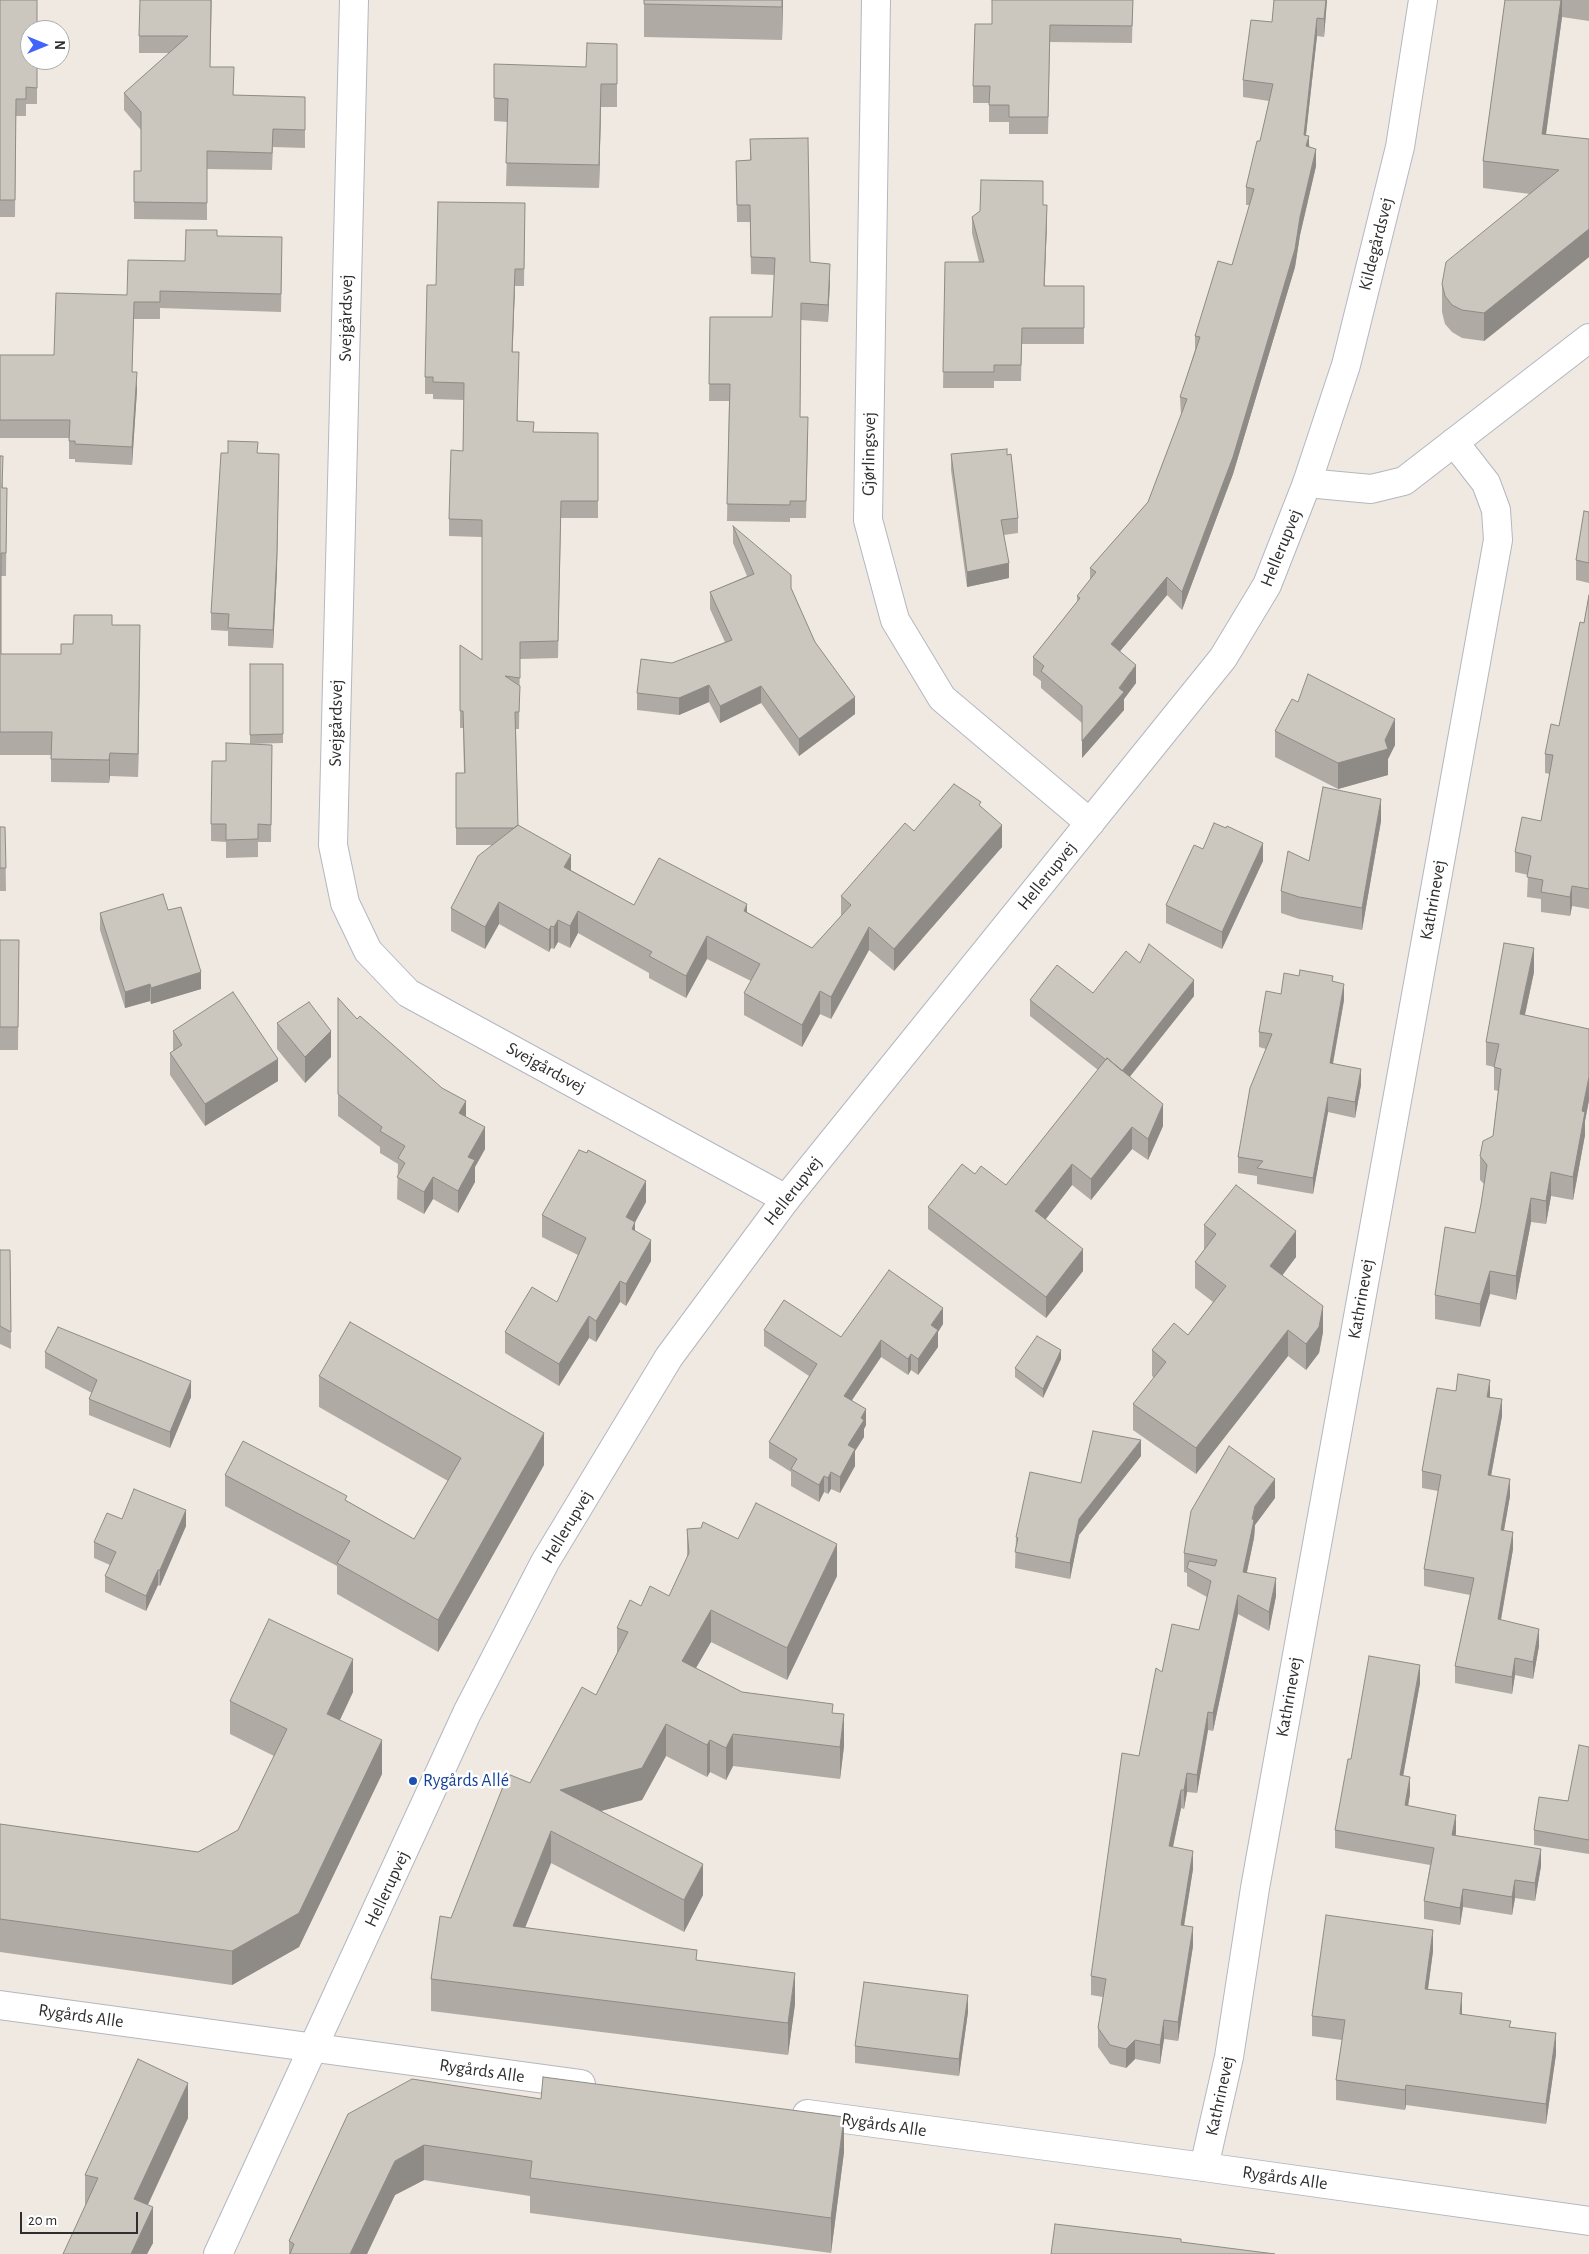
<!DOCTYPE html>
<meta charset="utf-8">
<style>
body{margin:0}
#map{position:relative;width:1589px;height:2254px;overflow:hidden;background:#efe9e1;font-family:"Alegreya Sans",sans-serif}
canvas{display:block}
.north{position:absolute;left:20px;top:20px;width:50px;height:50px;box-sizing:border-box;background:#fff;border:1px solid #ababab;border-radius:50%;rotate:90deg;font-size:14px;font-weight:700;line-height:20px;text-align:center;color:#2e2e2e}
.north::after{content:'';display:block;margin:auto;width:18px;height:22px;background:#4264fb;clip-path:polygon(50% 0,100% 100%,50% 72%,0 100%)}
.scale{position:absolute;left:20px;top:2212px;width:118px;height:22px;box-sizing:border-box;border:2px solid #2e2e2e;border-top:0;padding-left:6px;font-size:15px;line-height:18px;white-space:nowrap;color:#2e2e2e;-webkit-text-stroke:4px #fff;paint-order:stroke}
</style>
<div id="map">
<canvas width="1589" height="2254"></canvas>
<div class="north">N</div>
<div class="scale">20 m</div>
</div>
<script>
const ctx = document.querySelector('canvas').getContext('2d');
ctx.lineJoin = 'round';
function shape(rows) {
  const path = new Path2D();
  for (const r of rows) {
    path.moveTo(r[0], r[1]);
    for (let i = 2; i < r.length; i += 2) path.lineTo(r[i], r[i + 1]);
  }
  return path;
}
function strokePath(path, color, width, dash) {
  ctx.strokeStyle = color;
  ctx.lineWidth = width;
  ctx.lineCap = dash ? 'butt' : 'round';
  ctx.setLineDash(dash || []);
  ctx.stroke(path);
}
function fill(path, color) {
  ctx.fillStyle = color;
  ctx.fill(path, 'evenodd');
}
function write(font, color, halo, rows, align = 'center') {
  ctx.font = font + ' "Alegreya Sans",sans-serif';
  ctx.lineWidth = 5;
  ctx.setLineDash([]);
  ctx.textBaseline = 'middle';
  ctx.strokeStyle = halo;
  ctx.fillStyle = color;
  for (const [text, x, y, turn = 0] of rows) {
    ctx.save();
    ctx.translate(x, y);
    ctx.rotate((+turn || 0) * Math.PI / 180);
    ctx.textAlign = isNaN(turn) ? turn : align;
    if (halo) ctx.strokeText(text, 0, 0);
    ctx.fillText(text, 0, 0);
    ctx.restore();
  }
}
const street = shape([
 [354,0,333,845,345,903,368,951,408,993,786,1199],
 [876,0,868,520,895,620,942,698,1090,823],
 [1307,483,1371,489,1404,481,1589,338],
 [0,2005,581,2084],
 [807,2114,1204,2167,1589,2221],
 [1204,2167,1229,2057,1255,1888,1498,540,1496,510,1486,483,1454,442]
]);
const secondary = shape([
 [218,2254,467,1713,545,1562,669,1357,786,1199,1223,658,1267,585,1307,483,1346,365,1400,147,1423,0]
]);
const wall = shape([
 [0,0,37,60,37,104,26,104,26,116,16,116,15,217,0,217],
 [212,0,210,67,234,95,305,97,305,148,273,147,272,170,207,169,207,220,134,219,134,171,141,171,141,130,124,110,124,93,169,53,139,53,139,36],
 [644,0,783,0,782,40,644,37],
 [1133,0,1132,43,1050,42,1048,134,1009,134,1009,122,989,122,989,103,973,103,973,86,992,24],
 [1274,0,1327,0,1324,37,1317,36,1306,135,1316,166,1300,235,1295,267,1233,474,1182,610,1167,595,1120,651,1136,683,1124,699,1124,710,1082,758,1082,723,1041,688,1041,681,1033,675,1033,657,1077,602,1077,596,1090,580,1090,568,1148,502,1181,415,1180,397,1195,350,1195,336,1232,265,1250,205,1246,205,1246,187,1260,141,1269,101,1243,97,1243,80,1272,22],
 [1505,0,1589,0,1589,21,1562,17,1546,135,1589,139,1589,257,1484,341,1462,338,1452,332,1445,324,1442,312,1442,284,1530,194,1483,188,1483,161],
 [617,44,617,107,601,107,599,188,506,186,508,122,494,121,494,98,586,67],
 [750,139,810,262,830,280,828,322,801,320,800,417,808,434,806,518,790,518,790,522,727,521,729,401,709,401,710,317,772,317,774,275,751,274,750,222,737,222,736,161,750,160],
 [525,203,524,286,515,286,512,352,518,421,534,432,598,433,598,518,561,518,558,658,520,659,519,729,516,729,518,825,571,870,634,905,747,912,812,948,841,916,841,896,914,831,981,807,1002,847,894,971,869,950,831,1019,820,1014,802,1047,744,1015,744,993,751,981,707,959,686,998,649,978,649,973,578,933,570,948,558,942,554,949,551,948,549,952,499,924,485,949,451,931,451,908,492,845,456,845,456,773,464,773,463,728,460,728,460,645,482,660,482,537,449,536,449,519,463,451,464,400,433,399,433,394,425,394,425,377,436,285],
 [1043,205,1047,222,1044,286,1084,286,1084,344,1022,344,1021,381,994,381,994,388,943,388,945,262,979,262,972,233,972,217],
 [217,236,282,255,281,312,160,308,160,319,134,319,132,372,137,390,132,465,75,462,75,459,69,459,69,438,0,438,0,355,54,355,127,295,185,261],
 [258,453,277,571,273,648,228,646,228,631,211,630,211,613],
 [951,454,1018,518,1018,533,1004,535,1009,578,967,587,951,470],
 [0,456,3,488,7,488,6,576,1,576,1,654,61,654,73,644,112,625,140,648,138,777,110,776,109,783,51,782,51,755,0,755],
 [1589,512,1589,583,1576,580,1576,560],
 [733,526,791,588,815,642,855,714,799,756,761,703,720,723,709,702,679,715,637,710,637,693,672,663,725,642,710,609,710,592,747,576,733,543],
 [1589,595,1589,909,1572,906,1570,916,1541,912,1541,899,1527,897,1528,875,1515,872,1515,852,1541,821,1550,774,1545,773,1545,754,1559,726,1584,623],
 [250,664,283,664,283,743,250,744],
 [1298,702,1395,745,1388,759,1388,775,1338,789,1275,757,1275,731],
 [272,745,271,842,258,842,258,857,226,858,226,842,211,841,211,824,226,761],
 [1381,821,1362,930,1299,919,1281,913,1281,891,1309,861],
 [0,827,5,827,6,891,0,891],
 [1203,849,1263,861,1222,949,1166,923,1166,905],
 [168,910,201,989,151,1004,150,1001,125,1008,100,930,100,913],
 [0,940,19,940,18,1050,0,1050],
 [1140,963,1194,996,1129,1077,1163,1126,1148,1160,1132,1149,1091,1200,1072,1185,1045,1220,1083,1271,1046,1318,928,1229,928,1207,975,1174,1006,1185,1098,1070,1030,1016,1030,1000,1093,993],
 [1534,972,1525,1015,1589,1029,1589,1100,1585,1121,1585,1135,1573,1200,1551,1196,1546,1224,1531,1222,1516,1300,1490,1294,1480,1327,1435,1319,1435,1295,1475,1233,1481,1204,1484,1184,1480,1180,1480,1156,1493,1136,1498,1091,1494,1090,1494,1067,1486,1065,1486,1042],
 [1333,982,1344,1000,1333,1064,1361,1085,1355,1118,1328,1112,1313,1194,1257,1184,1257,1176,1238,1173,1238,1157,1266,1049,1259,1047,1259,1032,1281,994],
 [338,998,357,1019,466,1117,485,1149,475,1167,475,1182,458,1213,433,1199,424,1214,397,1199,398,1164,380,1153,380,1147,338,1116],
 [277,1023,331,1057,305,1083,277,1049],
 [173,1031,278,1081,205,1126,170,1075,170,1053,173,1051],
 [646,1202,635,1222,635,1231,651,1261,626,1306,620,1302,596,1342,589,1338,559,1386,505,1353,505,1332,557,1302,578,1255,542,1237,542,1215],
 [1204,1225,1296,1257,1282,1275,1323,1332,1319,1353,1306,1370,1288,1356,1196,1474,1133,1430,1133,1404,1154,1378,1152,1376,1152,1350,1188,1335,1213,1302,1195,1288,1195,1262,1204,1250],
 [0,1250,10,1250,11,1349,0,1344],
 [943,1324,938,1332,938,1347,918,1375,911,1370,908,1375,881,1357,852,1400,866,1425,864,1429,864,1437,855,1451,855,1466,840,1493,831,1489,828,1494,824,1492,819,1502,791,1486,791,1472,769,1458,769,1442,809,1376,764,1346,764,1330,841,1337],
 [45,1352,191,1397,170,1448,89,1415,89,1399,92,1393,45,1368],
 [1061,1359,1043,1398,1015,1377,1015,1368],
 [319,1376,544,1465,438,1652,337,1594,337,1566,225,1506,225,1475,347,1501,414,1539,448,1481,319,1407],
 [1490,1397,1502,1416,1491,1476,1510,1496,1504,1530,1513,1549,1501,1620,1539,1646,1533,1679,1515,1675,1512,1694,1455,1683,1455,1666,1470,1595,1424,1586,1424,1569,1438,1491,1422,1488,1422,1471],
 [1141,1456,1079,1535,1070,1579,1015,1568,1016,1537,1081,1483],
 [1275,1498,1255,1525,1254,1538,1247,1572,1276,1596,1269,1631,1238,1614,1213,1731,1208,1730,1197,1793,1187,1792,1184,1809,1181,1808,1173,1847,1193,1869,1184,1926,1193,1946,1178,2041,1164,2039,1160,2064,1135,2059,1126,2068,1110,2064,1098,2047,1098,2028,1103,1997,1091,1995,1091,1976,1139,1756,1199,1630,1207,1597,1187,1586,1187,1573,1184,1572,1184,1553],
 [122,1519,186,1526,160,1586,158,1585,146,1611,105,1592,105,1576,110,1565,94,1558,94,1542],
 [687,1529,738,1539,837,1576,787,1680,711,1642,696,1668,742,1692,833,1714,844,1746,840,1779,733,1766,726,1780,710,1772,707,1777,666,1756,642,1800,601,1811,703,1895,684,1932,551,1863,525,1927,697,1960,795,2004,788,2055,431,2011,431,1979,451,1918,530,1783,596,1695,617,1653,617,1628,641,1606,669,1596,687,1558],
 [1420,1683,1403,1776,1410,1794,1408,1806,1456,1832,1456,1835,1541,1866,1535,1901,1515,1898,1512,1915,1463,1907,1460,1925,1424,1919,1424,1901,1430,1865,1335,1848,1335,1830,1351,1759],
 [353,1692,340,1720,382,1774,299,1947,232,1985,0,1952,0,1824,198,1852,238,1830,274,1756,230,1734,230,1701],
 [1589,1747,1589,1854,1534,1845,1534,1830,1568,1801],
 [1433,1951,1428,1990,1462,2014,1511,2027,1556,2054,1546,2124,1406,2105,1405,2110,1336,2100,1336,2080,1342,2040,1312,2036,1312,2016],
 [968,2012,959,2076,855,2063,855,2046],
 [348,2114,844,2152,831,2253,530,2213,530,2196,424,2180,395,2195,367,2254,289,2254,289,2241],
 [188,2118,148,2205,153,2243,147,2254,63,2254,85,2208,85,2175]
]);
const shadedWall = shape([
 [782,0,783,0,782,40],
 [1326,0,1327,0,1324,37,1324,19],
 [1561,0,1562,0,1562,17,1542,162,1542,134],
 [1317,18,1317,36,1304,152,1304,135],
 [601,84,601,107,599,188,599,165],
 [1309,136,1309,154,1306,146],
 [1316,149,1316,166,1300,235,1295,267,1233,474,1182,610,1182,592,1300,217],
 [1047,205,1047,222,1044,302,1044,286],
 [1589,229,1589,257,1484,341,1484,313],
 [830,264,830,280,828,322,828,305],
 [515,269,515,286,512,369,512,352],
 [137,372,137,390,132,465,132,447],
 [279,454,277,571,273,648,273,630],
 [1009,563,1009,578,967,587,967,572],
 [1167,577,1167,595,1111,662,1111,644],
 [140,625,140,648,138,777,138,754],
 [1136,665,1136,683,1124,699,1124,710,1082,758,1082,741],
 [709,685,709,702,679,715,679,698],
 [761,686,761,703,720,723,720,706],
 [855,697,855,714,799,756,799,739],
 [1395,719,1395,745,1388,759,1388,775,1338,789,1338,763,1385,740],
 [110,753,110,776,109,783,109,760],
 [1381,799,1381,821,1362,930,1362,908],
 [1002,825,1002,847,894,971,894,949],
 [1263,843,1263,861,1222,949,1222,932],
 [571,855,571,877,564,867],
 [1572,886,1572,906,1570,916,1570,897],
 [499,902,499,924,485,949,485,927],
 [747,904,747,927,744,911],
 [578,911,578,933,570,948,570,926],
 [558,920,558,942,554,949,554,927],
 [551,926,551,948,549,952,549,930],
 [869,927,869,950,831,1019,831,997],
 [707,936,707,959,686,998,686,976],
 [1534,948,1534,972,1520,1037,1520,1014],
 [201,972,201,989,151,1004,151,988],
 [1194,980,1194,996,1121,1088,1121,1072],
 [150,984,150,1001,125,1008,125,992],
 [1344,984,1344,1000,1330,1079,1330,1063],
 [820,991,820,1014,802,1047,802,1025],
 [331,1031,331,1057,305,1083,305,1057],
 [278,1059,278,1081,205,1126,205,1104],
 [1361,1069,1361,1085,1355,1118,1355,1102],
 [1589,1077,1589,1100,1585,1121,1585,1135,1573,1200,1573,1177,1582,1111],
 [1328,1097,1328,1112,1313,1194,1313,1178],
 [466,1101,466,1123,459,1113],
 [1163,1104,1163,1126,1148,1160,1148,1139],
 [485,1127,485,1149,475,1167,475,1182,458,1213,458,1191,468,1157],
 [1132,1127,1132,1149,1091,1200,1091,1179],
 [1072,1164,1072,1185,1035,1233,1035,1211],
 [1551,1172,1551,1196,1546,1224,1546,1201],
 [433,1177,433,1199,424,1214,424,1192],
 [646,1181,646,1202,626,1239,626,1217],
 [1531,1198,1531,1222,1516,1300,1516,1276],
 [635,1222,635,1244,632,1229],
 [1296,1231,1296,1257,1270,1292,1270,1266],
 [651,1240,651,1261,626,1306,626,1284],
 [1083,1249,1083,1271,1046,1318,1046,1297],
 [1490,1271,1490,1294,1480,1327,1480,1304],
 [620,1281,620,1302,596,1342,596,1321],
 [1323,1306,1323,1332,1319,1353,1306,1370,1306,1344],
 [943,1308,943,1324,938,1332,938,1347,918,1375,918,1359,931,1325],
 [589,1316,589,1338,559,1386,559,1364],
 [1288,1330,1288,1356,1196,1474,1196,1448],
 [881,1340,881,1357,844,1412,844,1396],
 [1061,1350,1061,1359,1043,1398,1043,1389],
 [911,1354,911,1370,908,1375,908,1359],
 [1490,1380,1490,1396,1487,1414,1487,1397],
 [191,1381,191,1397,170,1448,170,1432],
 [1502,1399,1502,1416,1488,1492,1488,1475],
 [866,1409,866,1425,864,1429,864,1437,855,1451,855,1466,840,1493,840,1477,848,1445,861,1418],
 [544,1433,544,1465,438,1652,438,1620],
 [1141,1440,1141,1456,1079,1535,1070,1579,1070,1563,1079,1519],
 [831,1472,831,1489,828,1494,828,1478],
 [824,1476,824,1492,819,1502,819,1485],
 [1275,1479,1275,1498,1255,1525,1254,1538,1243,1590,1243,1572,1255,1506],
 [1510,1479,1510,1496,1501,1547,1501,1530],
 [186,1510,186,1526,160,1586,160,1570],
 [1513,1532,1513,1549,1498,1636,1498,1619],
 [837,1544,837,1576,787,1680,787,1648],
 [158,1570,158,1585,146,1611,146,1596],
 [1276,1578,1276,1596,1269,1631,1269,1612],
 [1238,1595,1238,1614,1213,1731,1213,1713],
 [711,1610,711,1642,682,1692,682,1661],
 [1539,1629,1539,1646,1533,1679,1533,1662],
 [1515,1658,1515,1675,1512,1694,1512,1677],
 [353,1659,353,1692,327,1747,327,1714],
 [1420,1665,1420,1683,1400,1793,1400,1775],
 [1208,1712,1208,1730,1197,1793,1197,1775],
 [844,1714,844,1746,840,1779,840,1747],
 [666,1724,666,1756,642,1800,560,1822,560,1790],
 [733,1734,733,1766,726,1780,726,1748],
 [382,1740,382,1774,299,1947,232,1985,232,1951],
 [710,1740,710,1772,707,1777,707,1745],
 [1187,1773,1187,1792,1184,1809,1184,1790],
 [1410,1777,1410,1794,1405,1823,1405,1805],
 [1181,1790,1181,1808,1169,1865,1169,1846],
 [1456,1815,1456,1832,1452,1852,1452,1835],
 [551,1831,551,1863,513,1958,513,1926],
 [1541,1849,1541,1866,1535,1901,1535,1883],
 [1193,1851,1193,1869,1181,1944,1181,1925],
 [703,1864,703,1895,684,1932,684,1900],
 [1515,1880,1515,1898,1512,1915,1512,1897],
 [1463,1889,1463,1907,1460,1925,1460,1908],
 [1193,1927,1193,1946,1178,2041,1178,2022],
 [1433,1930,1433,1951,1425,2010,1425,1989],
 [795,1973,795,2004,788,2055,788,2023],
 [1462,1993,1462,2013,1460,2034,1460,2014],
 [968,1995,968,2012,959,2076,959,2059],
 [1164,2020,1164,2039,1160,2064,1160,2045],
 [1556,2033,1556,2054,1546,2124,1546,2104],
 [1135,2040,1135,2059,1126,2068,1126,2049],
 [188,2083,188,2118,134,2234,134,2199],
 [1406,2085,1406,2105,1405,2110,1405,2090],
 [844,2117,844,2152,831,2253,831,2218],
 [424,2145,424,2180,395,2195,367,2254,350,2254,395,2161],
 [153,2207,153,2243,147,2254,131,2254]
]);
const building = shape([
 [0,0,37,0,37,30,30,30,30,60,37,60,37,88,26,87,26,99,16,99,15,200,0,200,0,0],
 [140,0,211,0,210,67,234,67,233,95,305,97,305,130,273,129,272,153,207,151,207,203,134,202,134,171,141,171,141,112,124,93,188,36,139,36,140,0],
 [644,0,782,0,782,7,644,4,644,0],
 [992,0,1133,0,1132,26,1050,25,1048,117,1009,117,1009,105,989,105,990,86,973,86,975,24,992,24,992,0],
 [1274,0,1326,0,1324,19,1317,18,1304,135,1309,136,1306,146,1316,149,1300,217,1295,249,1233,457,1182,592,1167,577,1111,644,1136,665,1119,688,1124,692,1082,741,1082,706,1041,671,1044,666,1033,657,1080,598,1077,596,1096,572,1090,568,1148,502,1187,399,1180,397,1200,337,1195,336,1218,261,1232,265,1254,189,1246,187,1257,141,1260,141,1273,84,1243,80,1251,20,1272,22,1274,0],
 [1505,0,1561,0,1542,134,1589,139,1589,229,1484,313,1462,310,1452,305,1445,296,1442,284,1446,262,1559,170,1483,161,1505,0],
 [587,43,617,44,617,84,601,84,599,165,506,163,508,99,494,98,494,64,586,67,587,43],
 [808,138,810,262,830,264,828,305,801,303,800,417,808,417,806,501,790,501,790,505,727,504,730,384,709,384,710,317,772,317,775,258,751,257,750,205,737,205,736,161,751,160,750,139,808,138],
 [981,180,1043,181,1043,205,1047,205,1044,286,1084,286,1084,328,1022,328,1021,365,994,365,994,372,943,372,945,262,984,262,972,217,980,211,981,180],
 [438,202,525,203,524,269,515,269,512,352,519,352,517,421,534,422,533,432,598,433,598,501,561,501,558,641,520,642,520,678,505,676,520,686,519,712,515,712,518,825,514,828,456,828,456,773,465,773,463,711,460,711,460,645,482,660,482,520,449,519,451,450,463,451,464,383,433,382,433,377,425,377,427,285,436,285,438,202],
 [186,230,217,230,217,236,282,237,281,294,160,291,160,302,134,302,132,372,137,372,132,447,75,444,75,441,69,441,70,420,0,420,0,355,54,355,56,293,127,295,128,260,185,261,186,230],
 [228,441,258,442,257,453,279,454,277,553,273,630,228,628,229,614,211,613,221,453,228,453,228,441],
 [1007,449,1007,455,1011,454,1018,518,1001,520,1009,563,967,572,951,454,1007,449],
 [0,456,3,456,2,488,7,488,6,553,1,553,1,654,61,654,61,644,73,644,74,615,112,615,112,625,140,625,138,754,110,753,109,760,51,759,52,732,0,732,0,456],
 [1584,511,1589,512,1589,563,1576,560,1584,511],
 [733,526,791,575,791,588,815,642,855,697,799,739,761,686,720,706,709,685,679,698,637,693,641,659,672,663,732,640,710,592,754,574,733,526],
 [1589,595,1589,889,1572,886,1570,897,1541,892,1543,880,1527,877,1531,856,1515,852,1522,817,1541,821,1553,755,1545,754,1551,724,1559,726,1580,622,1584,623,1589,595],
 [250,664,283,664,283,734,250,735,250,664],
 [1308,674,1395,719,1385,740,1388,749,1338,763,1275,731,1292,699,1298,702,1308,674],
 [226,743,272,745,271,825,258,824,258,839,226,840,226,824,211,824,212,761,226,761,226,743],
 [954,784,981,802,979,805,1002,825,894,949,869,927,831,997,820,991,802,1025,744,993,760,964,707,936,686,976,649,956,652,952,578,911,570,926,558,920,554,927,551,926,549,930,499,902,485,927,451,908,478,856,518,825,571,855,564,867,634,905,659,858,747,904,744,911,812,948,851,905,841,896,905,823,914,831,954,784],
 [1323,787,1381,799,1362,908,1299,897,1281,891,1288,851,1309,861,1323,787],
 [1214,823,1226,828,1227,826,1263,843,1222,932,1166,905,1194,845,1203,849,1214,823],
 [0,827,5,827,6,868,0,868,0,827],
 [163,894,168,910,181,907,201,972,151,988,150,984,125,992,100,913,163,894],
 [0,940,19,940,18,1027,0,1027,0,940],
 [1504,943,1534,948,1520,1014,1589,1029,1589,1077,1582,1111,1585,1112,1573,1177,1551,1172,1546,1201,1531,1198,1516,1276,1490,1271,1480,1304,1435,1295,1445,1227,1475,1233,1481,1204,1487,1165,1480,1156,1483,1141,1493,1136,1501,1069,1494,1067,1499,1044,1486,1042,1504,943],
 [1149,944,1194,980,1122,1071,1107,1058,1106,1060,1030,1000,1057,965,1093,993,1126,951,1140,963,1149,944],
 [1300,970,1333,976,1332,981,1344,984,1330,1063,1361,1069,1355,1102,1328,1097,1313,1178,1257,1168,1263,1161,1238,1157,1250,1088,1272,1034,1259,1032,1266,991,1281,994,1284,973,1299,976,1300,970],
 [233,992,278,1059,205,1104,170,1053,182,1045,173,1031,233,992],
 [338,998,357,1019,360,1016,442,1088,466,1101,459,1113,485,1127,468,1157,475,1160,458,1191,433,1177,424,1192,397,1177,405,1163,398,1158,405,1146,380,1131,382,1127,338,1094,338,998],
 [309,1002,331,1031,305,1057,277,1023,309,1002],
 [1107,1058,1163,1104,1148,1139,1132,1127,1091,1179,1072,1164,1035,1211,1083,1249,1046,1297,928,1207,962,1164,975,1174,981,1166,1006,1185,1107,1058],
 [579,1150,587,1153,588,1150,646,1181,626,1217,635,1222,632,1229,651,1240,626,1284,620,1281,596,1321,589,1316,559,1364,505,1332,532,1287,557,1302,586,1238,542,1215,579,1150],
 [1236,1185,1296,1231,1270,1266,1323,1306,1319,1327,1306,1344,1288,1330,1196,1448,1133,1404,1166,1362,1152,1350,1174,1323,1188,1335,1226,1286,1195,1262,1216,1234,1204,1225,1236,1185],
 [0,1250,10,1250,11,1332,0,1326,0,1250],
 [889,1270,943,1308,931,1325,938,1330,918,1359,911,1354,908,1359,881,1340,844,1396,866,1409,861,1418,864,1420,848,1445,855,1449,840,1477,831,1472,828,1478,824,1476,819,1485,791,1469,797,1459,769,1442,817,1364,764,1330,784,1300,841,1337,889,1270],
 [350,1322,544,1433,438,1620,337,1563,350,1541,225,1475,243,1441,347,1496,345,1500,414,1539,461,1458,319,1376,350,1322],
 [58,1327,191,1381,170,1432,89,1399,97,1380,45,1352,58,1327],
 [1037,1336,1061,1350,1043,1389,1015,1368,1037,1336],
 [1458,1374,1490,1380,1487,1397,1502,1399,1488,1475,1510,1479,1501,1530,1513,1532,1498,1619,1539,1629,1533,1662,1515,1658,1512,1677,1455,1666,1474,1578,1424,1569,1441,1475,1422,1471,1437,1388,1456,1391,1458,1374],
 [1093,1431,1141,1440,1079,1519,1070,1563,1015,1552,1018,1538,1016,1537,1030,1472,1081,1483,1093,1431],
 [1229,1446,1275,1479,1255,1506,1252,1519,1254,1520,1243,1572,1276,1578,1269,1612,1238,1595,1213,1713,1208,1712,1197,1775,1187,1773,1184,1790,1181,1790,1169,1846,1193,1851,1181,1925,1193,1927,1178,2022,1164,2020,1160,2045,1135,2040,1126,2049,1110,2045,1098,2028,1106,1979,1091,1976,1122,1753,1139,1756,1156,1668,1162,1672,1172,1624,1199,1630,1211,1581,1187,1568,1189,1561,1215,1566,1217,1560,1184,1553,1191,1511,1229,1446],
 [134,1489,186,1510,160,1570,158,1570,146,1596,105,1576,116,1552,94,1542,107,1513,122,1519,134,1489],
 [756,1503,837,1544,787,1648,711,1610,682,1661,742,1692,833,1704,832,1713,844,1714,840,1747,733,1734,726,1748,710,1740,707,1745,666,1724,642,1768,560,1790,703,1864,684,1900,551,1831,513,1926,697,1950,696,1960,795,1973,788,2023,431,1979,440,1916,451,1918,508,1774,530,1783,582,1687,596,1695,628,1632,617,1628,630,1600,641,1606,650,1586,669,1596,689,1553,687,1529,701,1528,703,1522,738,1539,756,1503],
 [269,1619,353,1659,327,1714,382,1740,299,1913,232,1951,0,1919,0,1824,198,1852,238,1830,287,1729,230,1701,269,1619],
 [1369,1656,1420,1665,1400,1775,1410,1777,1405,1805,1456,1815,1452,1835,1541,1849,1535,1883,1515,1880,1512,1897,1463,1889,1460,1908,1424,1901,1434,1848,1335,1830,1348,1759,1351,1759,1369,1656],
 [1579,1745,1589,1747,1589,1840,1534,1830,1539,1797,1568,1801,1579,1745],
 [1326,1915,1433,1930,1425,1989,1462,1993,1460,2014,1511,2021,1509,2027,1556,2033,1546,2104,1406,2085,1405,2090,1336,2080,1345,2020,1312,2016,1326,1915],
 [864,1982,968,1995,959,2059,855,2046,864,1982],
 [138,2059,188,2083,134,2199,153,2207,131,2254,63,2254,98,2178,85,2175,138,2059],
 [543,2077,844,2117,831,2218,530,2178,532,2161,424,2145,395,2161,350,2254,290,2254,294,2244,289,2241,348,2114,412,2079,541,2099,543,2077],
 [1055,2224,1181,2239,1181,2242,1275,2254,1051,2254,1055,2224]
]);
const markers = [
 [413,1781,5,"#1a4fb4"]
];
const streetNames = [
 ["Kildegårdsvej",1376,244,-76],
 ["Svejgårdsvej",346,318,-89],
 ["Gjørlingsvej",869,454,-89],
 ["Hellerupvej",1281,548,-68],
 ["Svejgårdsvej",336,723,-89],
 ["Hellerupvej",1047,876,-51],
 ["Kathrinevej",1433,900,-80],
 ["Svejgårdsvej",546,1068,29],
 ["Hellerupvej",793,1191,-52],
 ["Kathrinevej",1361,1299,-80],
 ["Hellerupvej",567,1527,-59],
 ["Kathrinevej",1289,1697,-80],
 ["Hellerupvej",387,1889,-65],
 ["Rygårds Alle",81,2016,8],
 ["Rygårds Alle",482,2071,8],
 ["Kathrinevej",1220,2096,-78],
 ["Rygårds Alle",884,2125,8],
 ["Rygårds Alle",1285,2178,8]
];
const transitNames = [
 ["Rygårds Allé",423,1781]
];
strokePath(street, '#b4b7c1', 30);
strokePath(secondary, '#b4b7c1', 30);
strokePath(street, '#fff', 28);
strokePath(secondary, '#fff', 28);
fill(wall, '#afaba4');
fill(shadedWall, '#8e8b86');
fill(building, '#cbc7bf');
strokePath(building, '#8e8b86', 1);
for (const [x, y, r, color] of markers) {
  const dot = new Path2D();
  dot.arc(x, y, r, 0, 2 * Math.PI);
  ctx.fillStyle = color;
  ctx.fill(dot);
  strokePath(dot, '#fff', 2);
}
write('18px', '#2e2e2e', '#fff', streetNames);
write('18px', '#164399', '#fff', transitNames, 'left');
</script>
